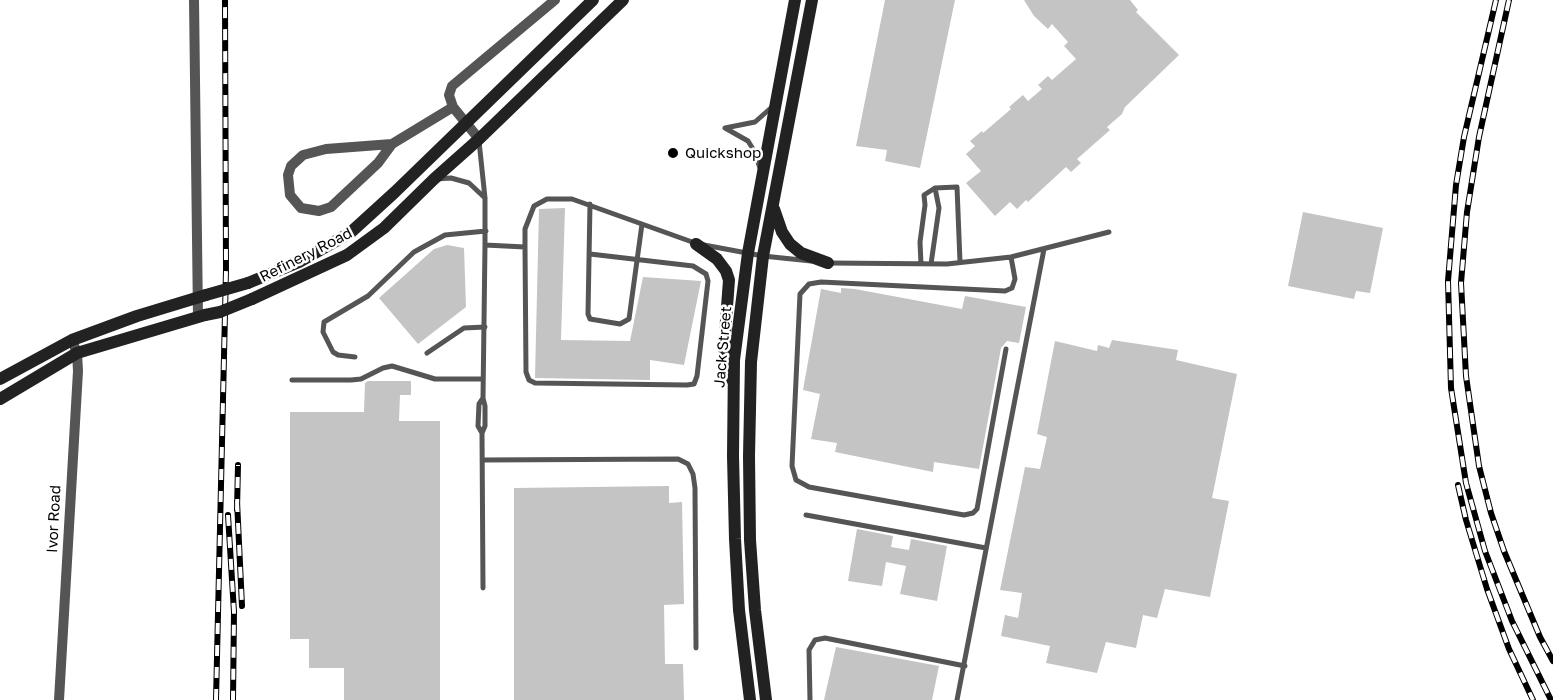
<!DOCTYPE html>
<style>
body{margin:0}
canvas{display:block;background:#fff}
</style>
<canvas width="1553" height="700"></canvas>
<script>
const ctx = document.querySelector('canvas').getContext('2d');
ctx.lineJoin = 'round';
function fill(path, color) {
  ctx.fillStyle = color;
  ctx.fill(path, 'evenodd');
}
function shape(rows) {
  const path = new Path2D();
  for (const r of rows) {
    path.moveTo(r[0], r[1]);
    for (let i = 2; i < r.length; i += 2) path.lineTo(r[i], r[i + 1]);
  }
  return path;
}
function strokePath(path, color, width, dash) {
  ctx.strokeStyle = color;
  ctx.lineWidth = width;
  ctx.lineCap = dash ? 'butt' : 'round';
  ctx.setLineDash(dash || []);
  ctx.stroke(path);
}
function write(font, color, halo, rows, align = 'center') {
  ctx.font = font + ' "Golos Text",sans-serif';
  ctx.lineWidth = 5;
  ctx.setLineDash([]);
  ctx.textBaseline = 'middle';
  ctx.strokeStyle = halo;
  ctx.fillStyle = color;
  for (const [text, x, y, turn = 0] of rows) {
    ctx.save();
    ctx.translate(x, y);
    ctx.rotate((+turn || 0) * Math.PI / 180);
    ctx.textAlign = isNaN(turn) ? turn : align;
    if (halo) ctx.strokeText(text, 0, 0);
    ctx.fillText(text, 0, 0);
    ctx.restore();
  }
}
const building = shape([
 [885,0,955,0,920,168,885,161,887,150,856,146],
 [1024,0,1130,0,1138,10,1136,12,1179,55,1125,107,1122,114,1107,127,1110,130,1077,159,1081,163,1071,172,1066,167,1028,202,1026,200,1017,209,1010,202,995,216,966,183,981,171,966,154,975,146,970,141,982,131,983,133,1011,109,1009,107,1023,95,1028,101,1042,89,1038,85,1048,76,1052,80,1076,59,1064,46,1068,42,1052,24,1048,29,1034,16],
 [565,208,561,340,630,341,643,277,701,281,684,365,650,360,650,380,535,378,539,209],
 [1303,212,1383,228,1370,293,1356,291,1354,299,1288,286],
 [447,245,464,248,466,307,418,344,379,298,434,249],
 [841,288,855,289,962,309,965,296,1026,307,1019,343,1007,341,1001,348,979,469,934,462,933,472,835,452,837,443,811,439,820,394,803,390,821,289,841,293],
 [1112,340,1178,350,1176,360,1237,374,1212,498,1229,501,1210,597,1165,589,1157,618,1143,615,1136,648,1106,642,1097,673,1046,663,1050,646,1001,636,1005,615,1018,618,1022,593,1000,590,1025,467,1040,469,1047,437,1037,434,1055,341,1097,351,1098,345,1109,348],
 [368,381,411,381,411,395,400,395,399,421,440,421,440,700,344,700,344,668,309,668,309,639,290,639,290,412,364,412,365,383],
 [669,486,669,503,682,502,684,604,664,605,665,664,683,664,684,700,514,700,514,488],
 [857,529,893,536,891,547,909,550,911,539,947,546,937,601,900,594,906,566,886,562,882,586,848,581],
 [836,647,939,666,932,700,824,700]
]);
const lane = shape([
 [479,141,485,198,485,245,525,247],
 [760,168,753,149,748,141,725,128,755,122,772,107],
 [436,179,451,178,469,183,485,198],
 [590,204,588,314,590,319,620,324,629,319,642,224],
 [704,245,763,256,811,261],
 [590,254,693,266,706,274,708,281,697,376,694,384,687,385,535,383,529,380,526,372,525,247,525,229,534,206,547,199,572,199,695,243],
 [829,263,947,264,1011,257,1109,232],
 [921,264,920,242,925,205,924,195,935,188,957,187,960,262],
 [931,264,939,208,935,188],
 [1006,349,977,509,973,513,964,515,809,487,796,480,792,466,800,294,809,284,821,282,1005,291,1012,288,1015,279,1011,257],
 [427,353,464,328,485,327],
 [355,357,338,355,333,352,323,332,324,322,368,296,414,252,445,235,486,231],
 [292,380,351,380,361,379,383,368,392,366,435,379,483,379],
 [482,433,478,426,479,404,483,398],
 [482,460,678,459,688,464,693,474,695,488,696,648],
 [806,515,986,548],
 [483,588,482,433,485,426,485,406,483,398,485,245],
 [810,700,809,650,815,640,825,638,965,666],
 [957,700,1044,249]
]);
const street = shape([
 [194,0,198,317],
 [479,139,453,107,449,95,452,86,555,0],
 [392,144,326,149,303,155,291,166,288,175,290,195,301,208,319,211,331,207,378,163,392,144,453,107],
 [59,700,78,371,77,353,72,340]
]);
const secondary = shape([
 [774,209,782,232,790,244,801,253,828,263],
 [696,244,717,259,726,271,729,280,724,347,729,378],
 [248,283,299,262,350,233,395,192,593,0],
 [252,299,347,255,384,228,434,179,479,139,623,0],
 [0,379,72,340,137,316,206,295],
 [0,399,77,353,205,315],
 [750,700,739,610,735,539,733,456,734,360,748,253,795,0],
 [766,700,755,610,750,540,749,456,751,362,763,256,812,0]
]);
const rail = shape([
 [1496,0,1464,137,1456,185,1448,281,1451,388,1466,483,1485,551,1512,621,1551,700],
 [1509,0,1479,137,1467,212,1461,283,1466,376,1479,466,1491,513,1504,551,1540,637,1553,661],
 [1458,485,1466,520,1487,589,1509,649,1533,700],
 [237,501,242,606],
 [237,510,238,465],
 [228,515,234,612,233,700],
 [216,700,226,270,225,0]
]);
const secondaryBridge = shape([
 [206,295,248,283],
 [205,315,220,312,252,299]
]);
const markers = [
 [673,153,6,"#000"]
];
const poiNames = [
 ["Quickshop",685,153]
];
const streetNames = [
 ["Refinery Road",306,255,-27],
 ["Jack Street",723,347,-85],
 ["Ivor Road",54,519,-87]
];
fill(building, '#c4c4c4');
strokePath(lane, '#555', 5);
strokePath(street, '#555', 10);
strokePath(secondary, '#222', 12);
strokePath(rail, '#000', 6);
strokePath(rail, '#fff', 4, [11]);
strokePath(secondaryBridge, '#222', 12);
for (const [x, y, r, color] of markers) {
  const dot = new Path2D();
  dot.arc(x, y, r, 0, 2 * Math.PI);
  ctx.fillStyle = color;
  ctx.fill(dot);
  strokePath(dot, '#fff', 2);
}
write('15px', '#000', '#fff', poiNames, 'left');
write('15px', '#000', '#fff', streetNames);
</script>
